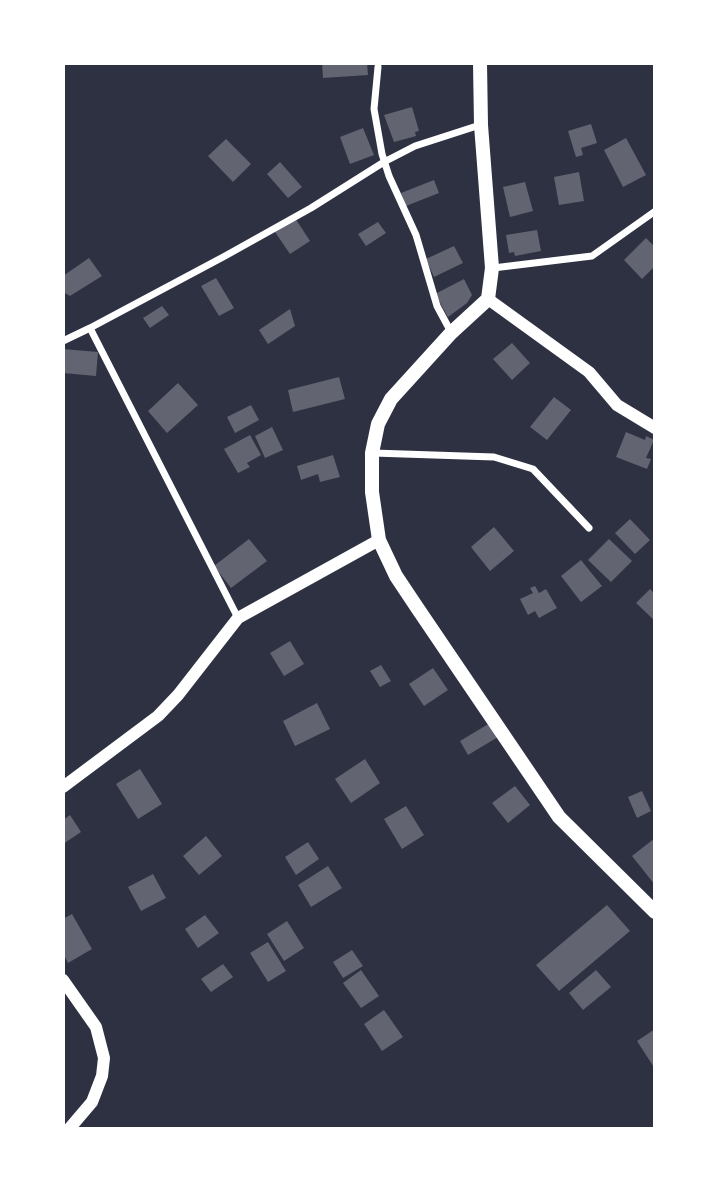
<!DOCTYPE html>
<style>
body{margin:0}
#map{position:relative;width:718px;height:1192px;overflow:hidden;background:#2d3142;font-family:"IBM Plex Sans",sans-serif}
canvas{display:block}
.frame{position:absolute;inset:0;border:65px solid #fff;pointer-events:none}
</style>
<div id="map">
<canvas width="718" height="1192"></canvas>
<div class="frame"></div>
</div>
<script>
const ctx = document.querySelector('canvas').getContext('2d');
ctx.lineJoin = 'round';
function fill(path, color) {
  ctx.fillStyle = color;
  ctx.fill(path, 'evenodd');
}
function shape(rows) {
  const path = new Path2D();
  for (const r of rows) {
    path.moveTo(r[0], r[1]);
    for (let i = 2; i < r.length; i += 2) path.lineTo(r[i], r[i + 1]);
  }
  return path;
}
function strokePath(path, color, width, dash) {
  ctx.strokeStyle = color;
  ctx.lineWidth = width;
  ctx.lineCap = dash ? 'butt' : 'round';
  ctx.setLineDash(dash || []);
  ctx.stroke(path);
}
const building = shape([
 [322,63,367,63,368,75,323,78],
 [412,107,419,131,415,132,416,136,394,142,384,115],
 [591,124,597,143,581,148,583,155,576,157,568,131],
 [363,128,374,155,350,164,340,137],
 [626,138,646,175,623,187,604,150],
 [226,139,251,164,233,182,208,156],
 [280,162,302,187,288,198,267,174],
 [579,172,584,201,559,205,554,177],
 [434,180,439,193,406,206,401,193],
 [525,182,533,211,510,217,503,187],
 [295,218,310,241,290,254,275,232],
 [378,222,386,233,366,246,358,234],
 [537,230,541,251,515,256,514,252,509,253,506,235],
 [646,238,655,247,655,266,642,279,624,260],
 [454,246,463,263,434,277,426,259],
 [89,258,102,276,70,296,63,292,63,276],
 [216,278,234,308,219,316,201,286],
 [464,279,472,295,467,303,448,317,435,294],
 [162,306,169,315,150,328,143,318],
 [290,309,295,326,268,344,259,330],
 [512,343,530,363,512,380,493,359],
 [63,349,98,352,96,376,63,373],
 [339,377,345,399,293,412,288,390],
 [178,383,198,405,167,433,148,411],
 [554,397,571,410,547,440,530,427],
 [251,405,259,420,235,433,227,417],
 [272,427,283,450,265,458,255,436],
 [626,432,645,440,646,436,654,440,646,458,651,459,647,469,616,457],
 [250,435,261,455,247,463,250,467,238,473,224,449],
 [333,455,340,477,320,482,318,474,301,480,297,466],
 [630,519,650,540,635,554,615,533],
 [494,527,514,551,490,571,471,547],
 [249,539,267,561,231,588,214,566],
 [609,539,632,561,611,582,588,560],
 [581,560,602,586,581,602,561,576],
 [535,586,539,593,546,589,557,608,539,618,535,611,528,615,520,599,533,593,530,588],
 [650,589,655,594,655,621,636,603],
 [290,641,304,664,284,676,270,653],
 [381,665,391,681,380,687,370,671],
 [433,668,448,690,424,706,409,684],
 [317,703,330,729,295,746,283,721],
 [490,723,498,737,468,755,460,741],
 [365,759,380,783,351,803,335,779],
 [140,769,162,804,138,819,116,784],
 [515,786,530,805,508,823,492,803],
 [642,791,651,811,637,818,628,797],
 [406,806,424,835,402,849,384,819],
 [70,815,81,832,63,844,63,820],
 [206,836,222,856,199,875,183,856],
 [655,838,655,885,632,856],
 [308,842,319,859,296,875,285,857],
 [328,866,342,888,311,907,298,885],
 [153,874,166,898,141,911,128,887],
 [607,905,630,931,559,991,536,965],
 [72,914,92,949,68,963,63,953,63,919],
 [205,915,219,933,198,948,185,929],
 [287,921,304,948,284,961,267,934],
 [268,942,286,971,268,982,250,953],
 [352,950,363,966,343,978,333,962],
 [223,964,233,977,211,992,201,979],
 [361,970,379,996,361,1008,343,983],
 [596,970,611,987,583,1010,569,993],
 [384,1010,403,1037,382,1051,364,1024],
 [655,1029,655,1069,637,1041]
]);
const minor = shape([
 [378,67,374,109,382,154,389,176,416,235,437,306,451,332],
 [493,268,592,256,654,212],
 [90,328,238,618],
 [63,341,90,328,225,256,311,208,384,162,415,146,480,125],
 [373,453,494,457,533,469,589,528]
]);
const tertiary = shape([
 [488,299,589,372,617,405,655,428],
 [63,787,158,716,178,695,238,618,379,540],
 [63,980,96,1027,104,1058,102,1076,92,1102,69,1129]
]);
const secondary = shape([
 [480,63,481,125,492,268,488,299,451,333,391,399,378,424,372,453,372,492,379,540,396,576,416,606,559,817,655,912]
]);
fill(building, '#626471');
strokePath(minor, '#fff', 7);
strokePath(tertiary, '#fff', 12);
strokePath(secondary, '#fff', 14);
</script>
